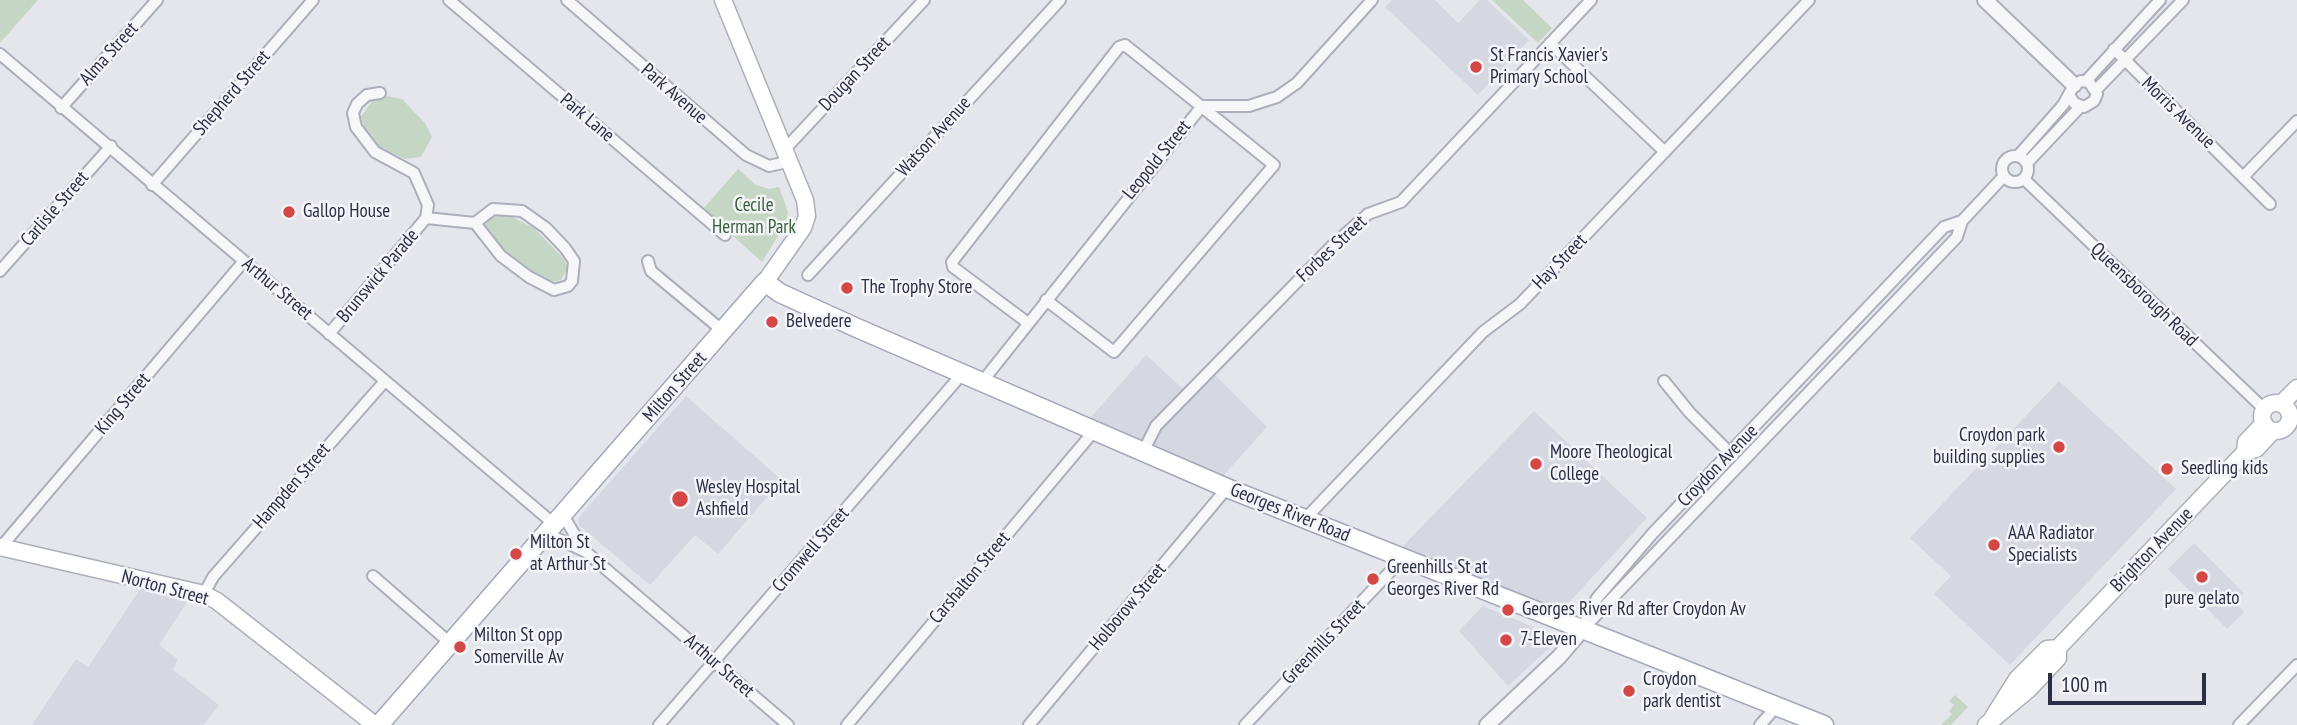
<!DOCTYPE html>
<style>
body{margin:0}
#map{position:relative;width:2297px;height:725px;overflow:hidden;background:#e4e6ec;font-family:"PT Sans Narrow",sans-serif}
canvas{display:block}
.scale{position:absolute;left:2048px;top:673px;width:158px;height:32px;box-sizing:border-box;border:4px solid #2a2f46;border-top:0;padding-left:9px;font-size:21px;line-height:24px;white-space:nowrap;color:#2a2f46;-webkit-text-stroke:5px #f4f5f9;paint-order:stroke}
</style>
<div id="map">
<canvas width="2297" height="725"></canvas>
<div class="scale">100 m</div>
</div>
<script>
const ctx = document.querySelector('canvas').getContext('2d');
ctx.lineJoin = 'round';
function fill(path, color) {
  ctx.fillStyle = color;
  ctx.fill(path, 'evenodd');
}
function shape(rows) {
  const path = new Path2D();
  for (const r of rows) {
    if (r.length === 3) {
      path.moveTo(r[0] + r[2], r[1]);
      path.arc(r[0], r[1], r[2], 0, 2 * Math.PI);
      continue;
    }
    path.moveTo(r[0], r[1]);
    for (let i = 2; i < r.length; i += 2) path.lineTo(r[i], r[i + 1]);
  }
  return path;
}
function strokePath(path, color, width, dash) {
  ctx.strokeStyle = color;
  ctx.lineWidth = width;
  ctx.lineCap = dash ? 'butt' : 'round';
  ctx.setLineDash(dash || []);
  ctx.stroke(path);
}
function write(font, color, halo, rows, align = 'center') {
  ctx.font = font + ' "PT Sans Narrow",sans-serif';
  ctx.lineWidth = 5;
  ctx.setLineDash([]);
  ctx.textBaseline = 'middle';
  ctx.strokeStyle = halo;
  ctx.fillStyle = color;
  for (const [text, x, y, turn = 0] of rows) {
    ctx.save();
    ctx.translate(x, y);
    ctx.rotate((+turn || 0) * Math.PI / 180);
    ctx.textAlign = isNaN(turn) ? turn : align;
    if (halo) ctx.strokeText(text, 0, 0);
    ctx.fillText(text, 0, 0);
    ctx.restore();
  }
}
const built = shape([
 [1392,0,1435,0,1458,23,1480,0,1487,0,1529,40,1478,95,1385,7],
 [1146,355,1182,388,1214,374,1267,427,1223,476,1090,418],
 [2059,381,2176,489,2010,665,1934,594,1951,576,1910,538],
 [686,396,782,480,718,554,695,535,650,585,579,525,578,518],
 [1534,411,1647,518,1561,611,1401,548],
 [2194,543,2244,593,2235,602,2244,612,2227,629,2168,569],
 [140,589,187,602,159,645,178,659,173,670,219,705,203,725,32,725,76,659,88,667],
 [1483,606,1557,637,1557,641,1508,686,1459,631]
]);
const green = shape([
 [0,0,38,0,0,43],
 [1492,0,1523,0,1552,28,1538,43],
 [377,94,402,99,425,123,432,137,421,157,405,159,382,149,367,134,361,117],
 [738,169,756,185,769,189,779,187,788,212,786,223,762,262,703,209],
 [506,214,534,228,563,258,568,267,561,280,547,283,503,253,488,234,485,225,492,216],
 [1955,695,1968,707,1951,725,1941,725,1952,714,1949,711,1954,705,1949,701]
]);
const minor = shape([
 [449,0,725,235],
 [567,0,746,155,769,166,791,161],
 [1550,43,1665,152],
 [2114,49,2270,204],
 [0,54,554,524],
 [2086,81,2160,0],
 [2096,90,2183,0],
 [61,108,157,0],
 [786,148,924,0],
 [2015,169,13],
 [2018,156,2063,105,2074,85,2081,81,2089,82,2097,94,2094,101,2084,107,2074,103,2070,96],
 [2027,163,2080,107],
 [2244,176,2297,121],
 [2024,179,2264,409],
 [152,185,313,0],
 [426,218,475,223,493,209,522,211,546,228,565,248,574,261,572,281,568,286,554,290,529,277,501,256,475,223],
 [648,261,651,271,723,331],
 [0,271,111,146],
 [808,275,1060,0],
 [1028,323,953,267,952,262,1119,47,1125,45,1274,165,1114,352,1046,300],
 [329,334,426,218,428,205,414,173,375,152,356,127,353,113,357,104,367,95,380,93],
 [1664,381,1690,413,1733,456],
 [982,382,1202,106,1249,106,1277,97,1297,83,1372,0],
 [1143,452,1156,426,1334,244,1368,214,1401,202,1591,0],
 [563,515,582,547],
 [1305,519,1483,332,1520,304,1809,0],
 [546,533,586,552,788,725],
 [1,547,244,261],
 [373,576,450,643],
 [204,594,213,577,385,381],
 [1583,627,1597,598,1653,533,1944,227,1962,221],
 [1582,630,1957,237,1962,221,2004,176],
 [659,725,962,374],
 [847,725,1094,431],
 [1029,725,1227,488],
 [1245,725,1403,558],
 [1760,725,1777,706],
 [2239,725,2297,665]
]);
const tertiary = shape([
 [1985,0,2074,85],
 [1487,725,1559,657,1582,630]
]);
const secondary = shape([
 [723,0,805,200,807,216,803,228,765,282],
 [2276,417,14],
 [2282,403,2297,388],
 [2245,452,2246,442,2264,423],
 [0,547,204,594,217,601,375,725],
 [1993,717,2017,679,2047,649,2058,648,2245,452,2256,449,2273,431],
 [1986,725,2029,689,2058,658,2058,648]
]);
const primary = shape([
 [379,725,765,282,780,293,857,328,1227,488,1824,725]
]);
const markers = [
 [1476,67,7,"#d54745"],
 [289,212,7,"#d54745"],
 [847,288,7,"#d54745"],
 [772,322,7,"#d54745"],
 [2059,447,7,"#d54745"],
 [1536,464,7,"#d54745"],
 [2167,469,7,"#d54745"],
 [680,499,9,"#d54745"],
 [1994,545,7,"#d54745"],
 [516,554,7,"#d54745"],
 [2202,577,7,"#d54745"],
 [1373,579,7,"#d54745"],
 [1508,610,7,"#d54745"],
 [1506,640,7,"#d54745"],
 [460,647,7,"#d54745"],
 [1629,691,7,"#d54745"]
];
const streetNames = [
 ["Alma Street",109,54,-48],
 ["Dougan Street",855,74,-47],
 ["Shepherd Street",232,93,-49],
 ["Park Avenue",674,94,41],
 ["Morris Avenue",2178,113,44],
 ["Park Lane",587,118,40],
 ["Watson Avenue",934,137,-48],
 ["Leopold Street",1157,160,-51],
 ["Carlisle Street",55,209,-49],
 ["Forbes Street",1332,249,-43],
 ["Hay Street",1560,262,-46],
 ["Brunswick Parade",378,276,-50],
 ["Arthur Street",277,289,40],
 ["Queensborough Road",2144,295,44],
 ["Milton Street",675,387,-49],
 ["King Street",123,404,-50],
 ["Croydon Avenue",1718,466,-46],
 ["Hampden Street",292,486,-49],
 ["Georges River Road",1290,513,22],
 ["Cromwell Street",811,550,-49],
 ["Brighton Avenue",2152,550,-46],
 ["Carshalton Street",970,578,-50],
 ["Norton Street",165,588,15],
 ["Holborow Street",1128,607,-50],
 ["Greenhills Street",1324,642,-46],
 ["Arthur Street",719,666,41]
];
const poiNames = [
 ["St Francis Xavier's",1490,56],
 ["Primary School",1490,78],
 ["Gallop House",303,212],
 ["The Trophy Store",861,288],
 ["Belvedere",786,322],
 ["Croydon park",2045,436,"right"],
 ["building supplies",2045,458,"right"],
 ["Moore Theological",1550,453],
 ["College",1550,475],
 ["Seedling kids",2181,469],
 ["Wesley Hospital",696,488],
 ["Ashfield",696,510],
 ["AAA Radiator",2008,534],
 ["Specialists",2008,556],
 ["Milton St",530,543],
 ["at Arthur St",530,565],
 ["Greenhills St at",1387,568],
 ["Georges River Rd",1387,590],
 ["pure gelato",2202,599,"center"],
 ["Georges River Rd after Croydon Av",1522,610],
 ["Milton St opp",474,636],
 ["Somerville Av",474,658],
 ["7-Eleven",1520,640],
 ["Croydon",1643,680],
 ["park dentist",1643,702]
];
const parkNames = [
 ["Cecile",754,206],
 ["Herman Park",754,228]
];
fill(built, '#d6d8e1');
fill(green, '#c6d6c4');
strokePath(minor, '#acafba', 14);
strokePath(tertiary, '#acafba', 18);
strokePath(secondary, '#acafba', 19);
strokePath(primary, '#a2a7b9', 21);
strokePath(minor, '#f7f7fa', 10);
strokePath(tertiary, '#f7f7fa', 14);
strokePath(secondary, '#fff', 16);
strokePath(primary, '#fff', 18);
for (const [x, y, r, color] of markers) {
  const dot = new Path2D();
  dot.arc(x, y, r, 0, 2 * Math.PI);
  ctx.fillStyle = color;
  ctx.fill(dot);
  strokePath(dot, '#f4f5f9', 2.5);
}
write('19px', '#2a2f46', '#f4f5f9', streetNames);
write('19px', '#2a2f46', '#f4f5f9', poiNames, 'left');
write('19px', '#376237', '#f4f5f9', parkNames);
</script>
